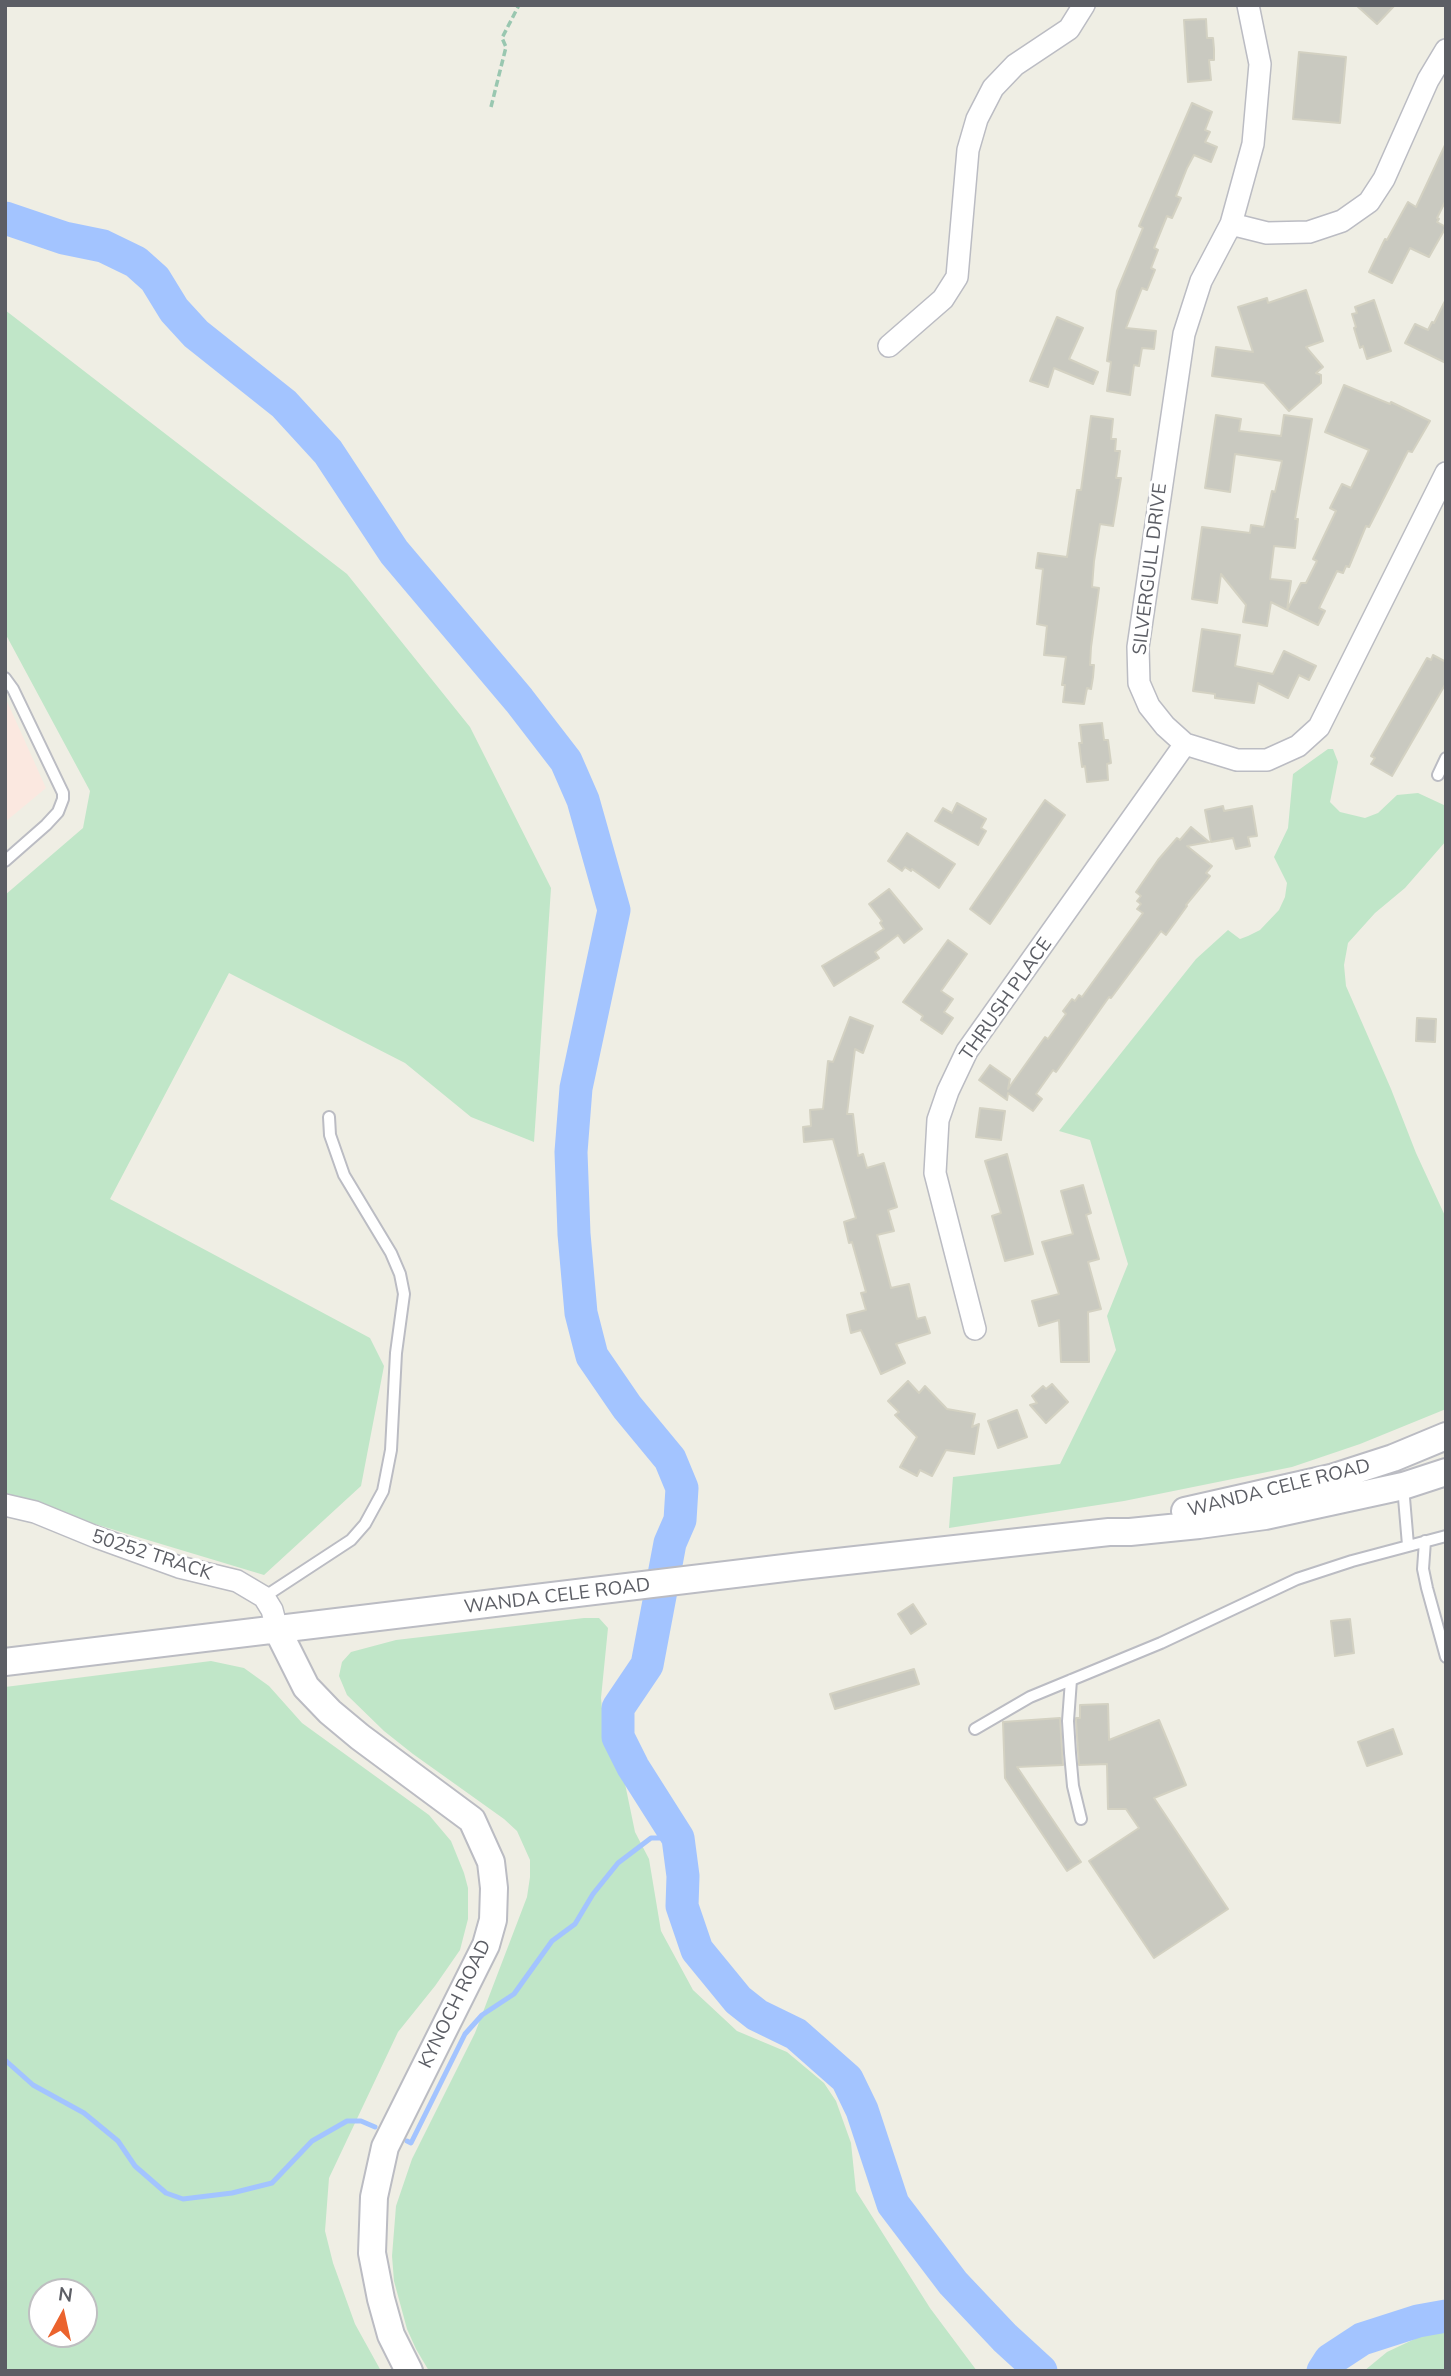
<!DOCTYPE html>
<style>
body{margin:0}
#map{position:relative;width:1451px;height:2376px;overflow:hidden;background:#efeee4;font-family:Mulish,sans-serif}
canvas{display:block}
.frame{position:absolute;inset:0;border:7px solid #5c5e65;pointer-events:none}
.north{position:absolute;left:28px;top:2278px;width:70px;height:70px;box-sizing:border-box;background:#fff;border:2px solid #bebfc1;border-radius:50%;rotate:8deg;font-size:19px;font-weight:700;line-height:28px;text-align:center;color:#5c5e65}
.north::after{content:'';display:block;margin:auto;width:24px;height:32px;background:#eb632d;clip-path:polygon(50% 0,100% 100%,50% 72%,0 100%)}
</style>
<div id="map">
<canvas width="1451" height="2376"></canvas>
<div class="frame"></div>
<div class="north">N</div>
</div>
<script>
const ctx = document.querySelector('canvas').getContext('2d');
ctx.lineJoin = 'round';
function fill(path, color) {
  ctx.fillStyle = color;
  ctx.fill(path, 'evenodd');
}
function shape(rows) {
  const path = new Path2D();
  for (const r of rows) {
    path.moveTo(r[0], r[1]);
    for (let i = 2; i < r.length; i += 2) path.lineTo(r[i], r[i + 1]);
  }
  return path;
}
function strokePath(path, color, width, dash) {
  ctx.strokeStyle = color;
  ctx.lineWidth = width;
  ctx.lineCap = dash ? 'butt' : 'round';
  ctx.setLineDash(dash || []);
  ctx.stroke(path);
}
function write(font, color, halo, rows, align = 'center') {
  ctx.font = font + ' Mulish,sans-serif';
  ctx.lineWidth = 6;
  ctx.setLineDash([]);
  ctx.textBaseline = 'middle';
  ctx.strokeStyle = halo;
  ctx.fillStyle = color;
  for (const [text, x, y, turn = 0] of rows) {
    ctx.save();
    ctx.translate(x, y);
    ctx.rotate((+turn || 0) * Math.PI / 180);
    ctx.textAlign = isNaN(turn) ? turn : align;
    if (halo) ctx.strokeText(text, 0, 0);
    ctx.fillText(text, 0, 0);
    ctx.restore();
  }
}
const medical = shape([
 [5,697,46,788,5,822]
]);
const green = shape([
 [5,310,347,574,470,727,551,888,534,1142,471,1117,405,1063,229,973,110,1199,370,1338,384,1366,361,1486,264,1575,5,1497,5,895,83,828,90,791,5,633],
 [1328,749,1333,749,1338,762,1330,802,1340,812,1365,818,1378,813,1397,795,1418,793,1446,806,1446,841,1405,888,1375,913,1348,943,1344,965,1346,986,1391,1089,1416,1153,1446,1218,1446,1409,1360,1444,1292,1467,1124,1501,949,1528,953,1477,1060,1464,1116,1350,1107,1316,1128,1264,1090,1140,1059,1131,1196,959,1228,930,1240,939,1248,936,1260,930,1279,910,1285,897,1287,883,1274,857,1288,828,1293,774],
 [584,1618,599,1618,608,1628,601,1698,603,1719,623,1774,635,1832,649,1859,661,1931,693,1990,737,2031,787,2052,824,2083,836,2101,851,2143,856,2191,930,2308,977,2371,429,2371,416,2349,407,2329,394,2281,392,2256,396,2206,412,2159,475,2033,527,1897,530,1877,530,1860,517,1831,504,1819,413,1754,384,1731,347,1695,339,1676,342,1662,351,1652,396,1640],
 [211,1661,244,1668,269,1686,302,1723,429,1815,451,1841,464,1873,468,1888,468,1919,460,1950,435,1986,398,2032,329,2178,325,2231,333,2263,355,2324,381,2371,5,2371,5,1687],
 [84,2292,84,2334,42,2334,42,2292],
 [1446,2331,1446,2371,1364,2371,1387,2352,1421,2336]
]);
const stream = shape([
 [5,2060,33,2085,84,2113,118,2141,135,2166,166,2193,183,2199,232,2193,272,2183,312,2141,347,2121,361,2121,375,2127],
 [407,2141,411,2143,465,2034,482,2015,514,1994,552,1941,575,1924,593,1894,618,1863,651,1838,678,1838]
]);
const river = shape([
 [5,218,64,238,103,246,136,262,155,279,174,310,196,334,284,404,328,452,394,552,519,700,566,761,583,800,614,910,576,1088,571,1152,574,1234,581,1313,592,1356,627,1407,670,1459,682,1488,680,1520,670,1543,647,1665,618,1708,618,1737,633,1767,678,1838,683,1876,682,1906,697,1950,738,2000,757,2015,796,2034,847,2079,862,2110,893,2204,953,2283,1005,2338,1041,2371],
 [1323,2371,1330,2360,1362,2339,1418,2321,1446,2316]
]);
const building = shape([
 [1356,5,1395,5,1377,24,1356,5],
 [1206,19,1207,38,1213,38,1214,49,1214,60,1209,60,1211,80,1188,82,1184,20,1206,19],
 [1299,52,1346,57,1340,123,1293,119,1299,52],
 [1192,103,1212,112,1205,130,1210,132,1205,142,1217,147,1211,162,1194,155,1187,168,1176,196,1181,198,1176,209,1172,218,1167,216,1154,248,1158,250,1151,268,1155,270,1147,290,1142,288,1126,328,1156,331,1154,349,1142,348,1139,366,1134,365,1130,395,1107,391,1111,362,1107,361,1117,291,1143,228,1139,226,1192,103],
 [1446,143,1446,200,1437,218,1439,219,1437,222,1446,227,1429,257,1410,248,1392,283,1369,272,1385,239,1387,240,1408,202,1416,207,1446,143],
 [1306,290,1323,341,1306,347,1323,367,1316,373,1321,375,1321,383,1289,411,1264,383,1212,376,1216,347,1253,352,1238,307,1267,298,1268,303,1306,290],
 [1446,299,1446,363,1405,343,1415,324,1428,330,1432,322,1434,323,1446,299],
 [1374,300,1391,351,1367,359,1363,346,1360,348,1354,328,1356,327,1352,314,1357,313,1355,307,1374,300],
 [1057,317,1083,328,1069,359,1098,372,1093,384,1054,368,1048,387,1030,381,1057,317],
 [1344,385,1390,404,1391,402,1430,421,1412,452,1408,451,1369,527,1366,526,1349,567,1346,566,1343,573,1337,571,1319,608,1325,611,1318,625,1287,610,1301,583,1306,583,1317,561,1313,559,1336,511,1330,508,1342,484,1351,488,1369,450,1325,432,1344,385],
 [1216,415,1241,419,1239,431,1281,436,1284,415,1312,419,1295,519,1298,519,1295,548,1274,546,1270,579,1291,581,1287,610,1271,602,1267,626,1243,622,1246,605,1221,574,1217,603,1192,599,1202,527,1250,533,1251,525,1264,527,1272,491,1275,492,1282,461,1235,454,1230,492,1205,488,1216,415],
 [1091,416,1113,419,1111,439,1116,439,1115,451,1120,451,1116,478,1121,478,1113,526,1100,524,1094,561,1092,587,1099,588,1091,647,1090,665,1094,665,1093,677,1091,689,1087,688,1084,704,1063,702,1065,685,1062,685,1066,657,1044,655,1047,626,1037,624,1043,569,1036,568,1038,553,1067,557,1077,490,1081,490,1091,416],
 [1202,629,1240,635,1235,666,1273,674,1284,651,1316,666,1309,680,1299,675,1288,698,1258,683,1254,703,1215,698,1215,694,1193,691,1202,629],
 [1433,655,1446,662,1446,683,1392,776,1371,764,1375,758,1371,756,1427,658,1431,660,1433,655],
 [1102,723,1104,740,1108,740,1111,763,1107,764,1108,780,1087,782,1085,766,1082,767,1079,743,1082,743,1080,725,1102,723],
 [1045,800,1065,815,990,924,970,909,1045,800],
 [957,803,986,819,981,828,986,831,978,845,935,821,943,808,952,813,957,803],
 [1223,806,1224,811,1252,806,1257,836,1248,837,1250,846,1236,849,1233,838,1211,842,1205,810,1223,806],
 [1191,827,1209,842,1187,846,1212,866,1206,873,1210,876,1186,905,1187,906,1166,935,1161,931,1111,998,1109,997,1056,1072,1053,1070,1036,1094,1042,1099,1033,1111,1008,1093,1007,1100,979,1080,990,1065,1010,1079,1008,1089,1045,1037,1048,1039,1066,1014,1063,1011,1072,999,1075,1001,1079,995,1082,997,1143,913,1137,909,1141,904,1137,901,1141,896,1136,892,1158,860,1177,838,1180,840,1191,827],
 [907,833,955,864,939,888,912,869,911,871,905,867,902,871,888,861,907,833],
 [889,889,922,929,904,943,898,935,875,952,879,958,834,986,822,966,884,929,880,923,882,921,869,904,889,889],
 [948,940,967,954,941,991,953,999,944,1012,953,1018,942,1034,921,1020,923,1016,903,1002,948,940],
 [850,1017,873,1026,863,1053,855,1049,847,1114,853,1114,858,1156,863,1154,867,1168,884,1163,897,1207,888,1210,894,1231,877,1235,891,1288,909,1284,917,1319,925,1317,930,1333,896,1344,905,1363,881,1374,861,1330,851,1333,847,1315,866,1310,861,1293,866,1292,852,1242,849,1243,844,1222,856,1218,833,1139,804,1142,803,1127,811,1126,810,1110,823,1109,828,1061,833,1062,850,1017],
 [1417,1018,1436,1019,1435,1042,1416,1041,1417,1018],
 [980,1108,1005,1111,1001,1140,976,1137,980,1108],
 [1007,1154,1033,1254,1005,1261,992,1216,1001,1213,985,1161,1007,1154],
 [1083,1185,1091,1213,1086,1215,1099,1259,1088,1262,1101,1309,1088,1312,1089,1362,1061,1362,1059,1320,1039,1326,1032,1301,1059,1294,1042,1242,1073,1234,1061,1191,1083,1185],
 [908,1381,919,1393,925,1386,947,1409,975,1414,972,1427,979,1424,974,1454,946,1450,932,1476,920,1470,917,1476,900,1467,917,1437,895,1415,899,1412,888,1401,908,1381],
 [1052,1384,1068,1402,1046,1423,1030,1405,1037,1403,1032,1396,1043,1386,1046,1389,1052,1384],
 [1017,1410,1027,1437,998,1448,988,1421,1017,1410],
 [913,1604,926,1624,911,1634,898,1614,913,1604],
 [1350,1619,1354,1653,1335,1656,1331,1621,1350,1619],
 [914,1669,919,1684,835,1709,830,1694,914,1669],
 [1108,1704,1109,1740,1159,1720,1186,1785,1154,1798,1228,1909,1154,1958,1089,1861,1139,1828,1126,1809,1108,1809,1107,1764,1079,1765,1076,1721,1076,1718,1080,1718,1080,1705,1108,1704],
 [1060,1718,1063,1765,1017,1767,1081,1862,1067,1871,1005,1778,1003,1722,1060,1718],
 [1393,1729,1402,1754,1367,1766,1358,1742,1393,1729]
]);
const path = shape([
 [491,107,506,47,502,38,519,5],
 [1446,1767,1446,1768]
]);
const service = shape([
 [5,678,13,689,63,793,63,799,58,812,46,825,5,861],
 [1438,775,1446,758],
 [1403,1486,1408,1545],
 [1425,1541,1423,1569,1427,1588,1446,1657],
 [264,1597,351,1540,365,1524,383,1491,391,1450,396,1353,404,1294,400,1274,391,1253,344,1175,330,1135,329,1117],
 [1071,1680,1068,1721,1070,1753,1073,1786,1081,1819],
 [975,1729,1030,1697,1161,1643,1297,1579,1352,1561,1446,1536]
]);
const minor = shape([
 [1248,5,1260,64,1253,144,1231,224,1201,281,1184,334,1138,647,1139,683,1149,706,1165,726,1185,744,1237,760,1267,760,1298,746,1319,727,1446,473],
 [1231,224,1267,233,1309,232,1342,221,1369,202,1384,179,1428,80,1446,50],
 [889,346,943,299,957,277,968,150,977,119,993,88,1015,65,1069,29,1084,5],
 [975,1329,935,1173,938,1120,948,1091,967,1051,1185,744],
 [5,1505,35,1512,96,1537,179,1567,237,1581,264,1597,272,1610,277,1629]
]);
const tertiary = shape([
 [1185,1511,1331,1478,1393,1458,1446,1436],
 [277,1629,306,1687,330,1712,360,1737,472,1820,491,1862,494,1888,493,1920,486,1945,385,2147,374,2197,372,2253,381,2299,391,2335,409,2371],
 [5,1662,801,1566,1109,1532,1130,1532,1199,1525,1265,1516,1403,1486,1446,1472]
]);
const streetNames = [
 ["SILVERGULL DRIVE",1150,569,-83],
 ["THRUSH PLACE",1006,999,-55],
 ["WANDA CELE ROAD",1279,1488,-14],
 ["50252 TRACK",152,1555,18],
 ["WANDA CELE ROAD",557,1596,-7],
 ["KYNOCH ROAD",455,2004,-64]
];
fill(medical, '#fbe8e0');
fill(green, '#c0e6c8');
strokePath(stream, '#a3c4ff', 5);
strokePath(river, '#a3c4ff', 33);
fill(building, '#c9c9c0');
strokePath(building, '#d3d1c2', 2);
strokePath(service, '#bbbcc3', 14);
strokePath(minor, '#bbbcc3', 24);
strokePath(tertiary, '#bbbcc3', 30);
strokePath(path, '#99c7b0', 3.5, [7, 3.5]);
strokePath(service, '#fff', 10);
strokePath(minor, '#fff', 21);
strokePath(tertiary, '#fff', 26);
write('19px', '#5c5e65', '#fff', streetNames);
</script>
